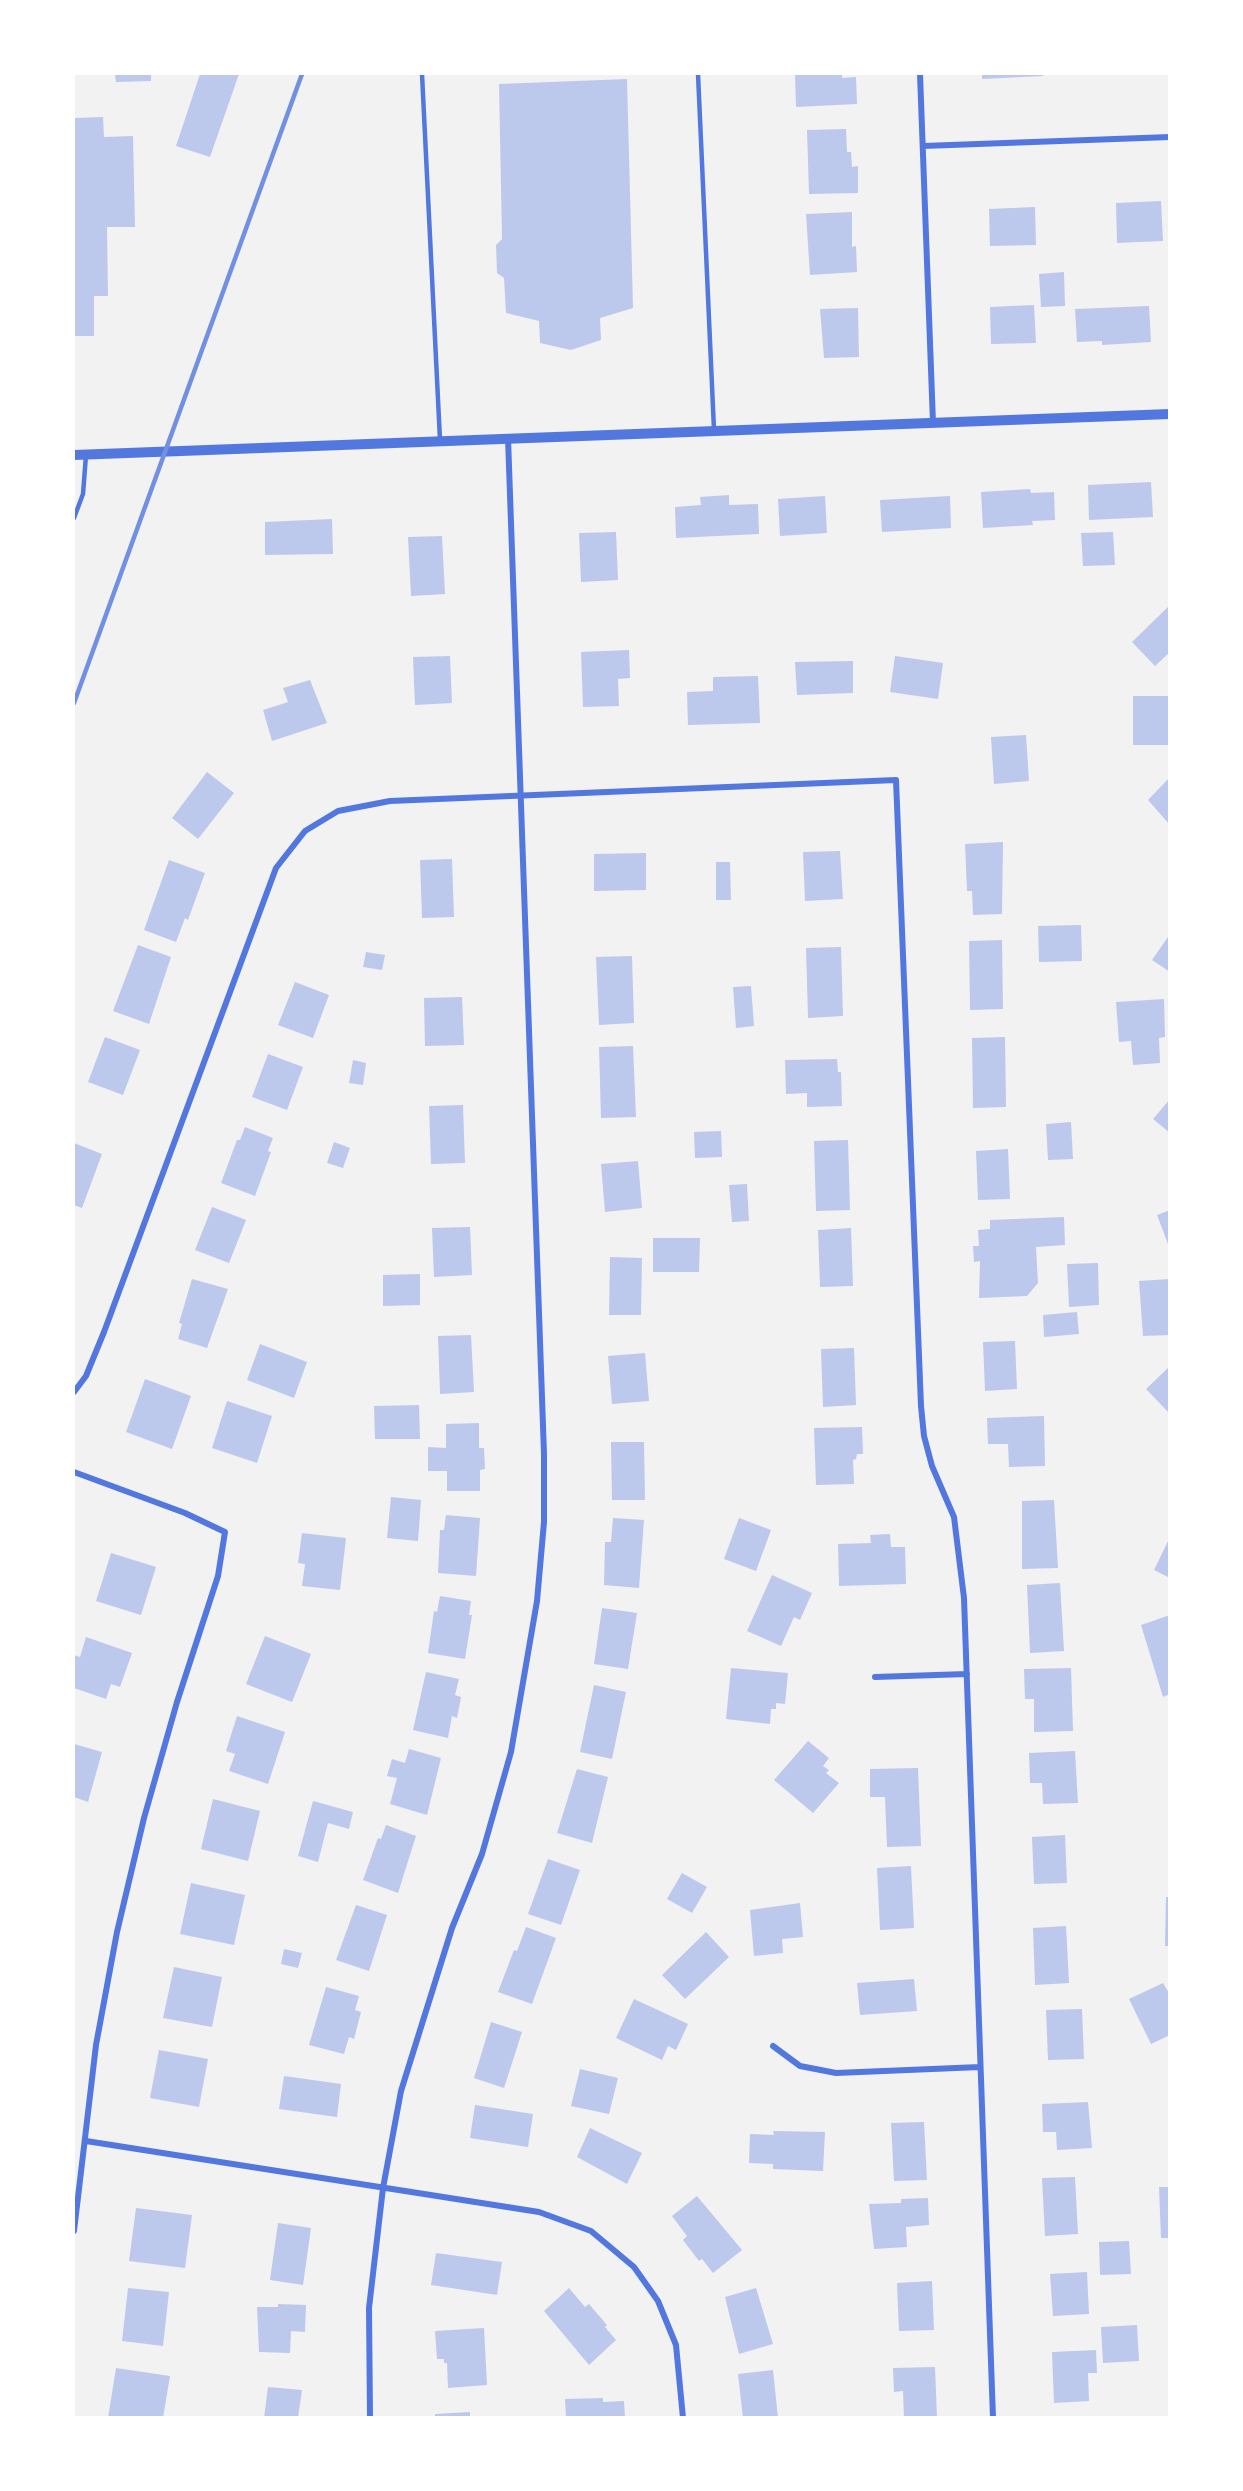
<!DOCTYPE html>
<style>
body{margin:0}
#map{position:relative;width:1243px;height:2491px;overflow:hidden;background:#f2f2f2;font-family:"Golos Text",sans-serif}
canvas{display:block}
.frame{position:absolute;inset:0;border:75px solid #fff;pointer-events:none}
</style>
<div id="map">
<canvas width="1243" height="2491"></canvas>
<div class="frame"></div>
</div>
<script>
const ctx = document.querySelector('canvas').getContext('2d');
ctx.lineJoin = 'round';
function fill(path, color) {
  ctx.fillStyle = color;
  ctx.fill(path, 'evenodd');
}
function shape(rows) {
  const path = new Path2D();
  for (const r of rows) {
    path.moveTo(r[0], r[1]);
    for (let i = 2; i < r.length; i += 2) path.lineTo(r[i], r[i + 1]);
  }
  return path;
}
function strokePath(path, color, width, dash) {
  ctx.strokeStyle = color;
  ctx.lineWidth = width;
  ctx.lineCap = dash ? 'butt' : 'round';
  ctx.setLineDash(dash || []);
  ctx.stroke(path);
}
const building = shape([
 [115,74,151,74,151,81,116,82],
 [200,74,239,74,210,157,176,146],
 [795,74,842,74,842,78,856,77,857,104,796,107],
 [982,74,1043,74,1043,76,982,79],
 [627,79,633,308,600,318,601,340,571,350,540,343,539,321,506,313,504,278,497,273,496,245,502,239,499,84],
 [103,117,104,137,133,136,135,227,107,227,108,296,94,296,94,336,74,336,74,118],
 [846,129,847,152,851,152,852,167,858,166,858,193,809,194,807,130],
 [1161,201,1163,241,1117,243,1116,203],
 [1035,207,1036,245,990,246,989,209],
 [852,212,852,247,856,246,857,272,810,275,806,214],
 [1064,272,1065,306,1041,307,1039,274],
 [1034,305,1036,343,991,344,990,307],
 [1149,306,1151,342,1102,345,1102,341,1077,342,1075,309],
 [858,308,859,357,824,358,820,309],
 [1151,482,1153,517,1089,520,1088,485],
 [1030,489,1031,493,1054,492,1055,520,1032,521,1033,525,983,528,981,492],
 [729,495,729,505,758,504,759,534,676,538,675,507,701,505,700,497],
 [825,496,827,533,780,536,778,499],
 [950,496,951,528,882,532,880,500],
 [332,519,333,554,265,555,265,522],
 [616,532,618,580,581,582,579,533],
 [1113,532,1115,565,1083,566,1081,533],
 [442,536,445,594,411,596,408,537],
 [1170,605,1170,652,1155,666,1132,642],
 [629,650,630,678,618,679,619,706,583,707,581,652],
 [450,656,452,703,415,705,413,657],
 [895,656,943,663,938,699,890,692],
 [853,661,853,693,797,695,795,662],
 [758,676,760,723,688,725,687,692,713,691,713,677],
 [310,680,327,723,272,741,263,710,288,702,283,688],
 [1133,696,1170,696,1170,745,1133,745],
 [1026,735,1029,781,994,784,991,737],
 [207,772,234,793,198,839,172,818],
 [1170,777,1170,825,1148,800],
 [1003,842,1002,914,973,915,972,891,967,891,965,844],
 [840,851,843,899,805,901,803,852],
 [646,853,646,890,594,891,594,854],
 [452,859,454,917,422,918,420,860],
 [169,860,205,873,188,920,185,918,176,942,144,930],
 [716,862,730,862,731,900,716,900],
 [1081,925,1082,961,1039,962,1038,926],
 [1170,934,1170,972,1152,960],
 [1002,940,1003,1009,970,1010,969,941],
 [138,945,171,957,149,1024,113,1011],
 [841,947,843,1016,808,1018,806,948],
 [366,952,385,955,382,970,363,967],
 [632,956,634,1023,599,1025,596,957],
 [295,982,329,995,313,1038,278,1025],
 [751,986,754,1026,736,1028,733,987],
 [462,997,464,1045,425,1046,424,998],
 [1164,999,1165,1037,1159,1038,1160,1063,1133,1065,1131,1041,1119,1042,1116,1002],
 [105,1037,140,1050,123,1095,88,1082],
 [1005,1037,1006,1107,973,1108,972,1038],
 [633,1046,636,1117,601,1118,599,1047],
 [268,1054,303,1067,287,1110,252,1097],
 [837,1059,838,1072,841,1072,842,1106,807,1107,807,1093,786,1094,785,1060],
 [353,1060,366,1063,363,1085,349,1083],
 [1170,1099,1170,1133,1153,1119],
 [463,1105,465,1163,431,1164,429,1106],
 [1071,1122,1073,1159,1048,1160,1046,1124],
 [245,1127,273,1138,268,1151,271,1152,255,1196,221,1183,237,1140,240,1140],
 [721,1131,722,1157,695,1158,694,1132],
 [848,1140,850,1210,816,1211,814,1141],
 [334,1142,350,1148,343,1168,327,1163],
 [74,1143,102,1154,82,1208,74,1205],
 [1008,1149,1010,1199,978,1200,976,1151],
 [638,1161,642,1208,605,1212,601,1164],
 [747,1184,749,1221,732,1222,729,1185],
 [212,1207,246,1220,229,1263,195,1250],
 [1170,1210,1170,1244,1168,1244,1157,1215],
 [1064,1217,1065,1245,1036,1247,1038,1283,1027,1296,979,1298,980,1261,974,1262,973,1246,979,1246,978,1230,990,1229,990,1220],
 [470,1227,472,1275,434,1277,432,1228],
 [851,1228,853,1286,820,1287,818,1230],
 [653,1238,700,1238,699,1272,653,1272],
 [610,1257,642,1258,641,1315,609,1315],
 [1098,1263,1099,1305,1069,1307,1067,1264],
 [420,1274,420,1305,383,1306,383,1275],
 [192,1279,228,1289,207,1348,178,1339,182,1324,179,1323],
 [1170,1279,1170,1335,1143,1336,1139,1281],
 [1077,1312,1079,1334,1044,1337,1043,1315],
 [471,1335,474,1392,440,1394,438,1336],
 [1015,1341,1017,1389,985,1391,983,1342],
 [260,1344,307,1362,294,1398,247,1380],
 [854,1348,856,1405,823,1407,821,1349],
 [645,1353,649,1401,612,1404,608,1356],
 [1170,1366,1170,1414,1146,1389],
 [145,1379,191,1396,172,1449,126,1432],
 [227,1401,272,1416,257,1463,212,1448],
 [419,1405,420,1439,375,1439,374,1406],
 [1044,1416,1045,1466,1009,1467,1008,1444,988,1444,987,1418],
 [479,1423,479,1448,484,1448,485,1469,480,1470,480,1491,447,1491,447,1471,428,1471,428,1447,446,1448,446,1424],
 [862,1427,863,1454,857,1454,856,1459,853,1460,854,1484,816,1485,814,1428],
 [611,1442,644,1442,645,1500,612,1500],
 [391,1497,421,1500,418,1541,387,1538],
 [1054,1500,1058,1568,1022,1569,1022,1501],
 [446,1515,480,1518,476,1576,438,1573,440,1530,444,1530],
 [613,1518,644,1520,639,1588,604,1585,605,1542,611,1542],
 [739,1518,771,1530,756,1571,724,1559],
 [302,1533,346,1538,340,1590,302,1586,305,1564,298,1563],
 [890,1534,891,1547,905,1547,906,1584,839,1586,838,1544,871,1543,870,1535],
 [1170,1537,1170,1578,1154,1570],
 [111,1553,156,1567,141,1615,96,1601],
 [772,1575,812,1593,800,1620,794,1617,781,1646,747,1631],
 [1060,1583,1064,1651,1030,1653,1027,1585],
 [440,1596,471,1601,469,1615,472,1615,465,1659,428,1653,434,1611,437,1612],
 [602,1608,637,1613,628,1669,594,1664],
 [1170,1615,1170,1694,1163,1697,1141,1625],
 [265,1636,311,1654,292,1702,246,1684],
 [86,1637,132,1653,120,1687,111,1684,106,1699,74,1688,74,1655,80,1657],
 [731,1668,788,1673,785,1704,776,1703,776,1709,771,1709,770,1724,726,1719],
 [1071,1668,1073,1731,1034,1732,1034,1699,1025,1699,1024,1669],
 [426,1672,459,1679,455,1695,461,1697,457,1718,452,1716,448,1738,413,1730],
 [594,1685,626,1692,612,1759,580,1752],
 [237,1716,285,1732,268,1784,229,1771,235,1754,226,1751],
 [808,1741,829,1758,823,1766,829,1770,826,1773,839,1783,813,1813,774,1780],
 [74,1744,102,1752,88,1802,74,1797],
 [409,1749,441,1758,427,1815,390,1804,397,1778,387,1776,392,1759,405,1763],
 [1075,1751,1078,1803,1043,1804,1042,1783,1030,1783,1029,1753],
 [918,1768,921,1846,887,1847,885,1797,870,1797,870,1769],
 [577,1769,608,1777,592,1843,557,1833],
 [213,1799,260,1811,248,1861,201,1849],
 [313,1801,353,1812,349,1829,328,1823,318,1862,298,1856],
 [386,1825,416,1836,398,1893,363,1880,378,1838,381,1839],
 [1065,1835,1067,1883,1034,1884,1032,1837],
 [548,1859,580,1870,561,1925,528,1914],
 [911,1866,914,1928,880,1930,877,1868],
 [682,1873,707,1887,692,1913,667,1899],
 [191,1883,245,1895,234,1945,180,1934],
 [1166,1897,1170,1897,1170,1946,1165,1946],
 [800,1903,803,1937,782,1939,783,1953,754,1956,750,1910],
 [356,1905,387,1915,369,1971,336,1960],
 [1066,1926,1069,1983,1035,1985,1033,1928],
 [526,1927,556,1938,532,2004,498,1992,514,1950,517,1951],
 [706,1932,729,1957,685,1999,662,1975],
 [284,1949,302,1953,298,1968,281,1964],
 [174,1967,222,1977,212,2027,163,2018],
 [914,1979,917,2011,860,2015,857,1983],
 [1163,1983,1170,1995,1170,2035,1151,2044,1129,1999],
 [326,1987,359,1996,355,2010,361,2012,354,2039,349,2037,344,2054,309,2045],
 [634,1999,688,2024,676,2050,668,2046,662,2060,616,2038],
 [1082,2009,1084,2059,1048,2060,1046,2010],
 [491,2022,522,2032,504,2088,474,2078],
 [159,2050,208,2059,199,2107,150,2098],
 [580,2069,618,2078,609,2114,571,2106],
 [284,2076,341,2084,337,2117,279,2109],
 [1088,2102,1092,2148,1057,2150,1056,2132,1043,2132,1042,2104],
 [475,2105,533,2114,528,2147,470,2138],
 [924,2122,927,2180,894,2181,891,2123],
 [590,2128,642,2153,627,2184,577,2157],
 [773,2131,825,2132,823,2171,773,2169,773,2164,749,2163,750,2134,774,2135],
 [1075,2177,1078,2234,1045,2236,1042,2178],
 [1159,2187,1170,2187,1170,2238,1161,2238],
 [697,2196,742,2250,713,2273,702,2259,699,2261,683,2240,687,2236,672,2216],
 [928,2198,929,2225,906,2227,907,2247,874,2249,869,2204,901,2203,901,2199],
 [136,2208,192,2215,185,2268,129,2261],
 [278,2223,311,2228,303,2285,270,2280],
 [1129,2241,1131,2274,1100,2275,1099,2242],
 [436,2253,502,2262,497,2295,431,2285],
 [1087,2272,1089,2314,1053,2316,1050,2274],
 [932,2281,934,2330,899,2331,897,2283],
 [128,2288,169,2292,163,2346,122,2341],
 [569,2288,585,2307,589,2304,607,2325,605,2327,616,2340,589,2365,544,2311],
 [756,2288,773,2344,739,2354,725,2297],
 [278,2304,306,2305,305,2332,291,2331,290,2353,259,2352,257,2307,278,2307],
 [1137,2325,1139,2361,1103,2363,1101,2327],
 [484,2328,487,2385,448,2388,447,2363,444,2363,444,2359,437,2359,435,2331],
 [1096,2350,1097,2373,1088,2373,1089,2401,1054,2403,1052,2352],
 [935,2367,937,2418,904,2418,903,2391,894,2392,893,2368],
 [116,2368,170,2376,163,2418,108,2418],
 [773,2370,778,2418,743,2418,738,2374],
 [268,2387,302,2390,298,2418,264,2418],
 [603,2398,603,2402,624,2401,625,2418,566,2418,565,2399],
 [470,2412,470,2418,435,2418,435,2414]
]);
const service = shape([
 [422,74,440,440],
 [698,74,714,430],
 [74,518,83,494,86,455]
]);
const minor = shape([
 [920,74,933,423],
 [923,146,1170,137],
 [74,1392,86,1376,104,1332,276,868,305,831,338,811,390,801,896,780,921,1406,924,1436,932,1466,954,1517,964,1598,993,2418],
 [74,1472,185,1513,225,1532,218,1576,177,1702,144,1818,117,1932,96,2045,74,2231],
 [875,1677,967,1674],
 [773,2046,800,2066,836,2073,980,2067],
 [86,2141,539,2212,591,2231,634,2267,658,2301,676,2345,683,2418],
 [370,2418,369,2308,383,2188,401,2091,452,1928,482,1854,511,1752,537,1601,544,1522,544,1454,508,438]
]);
const tertiary = shape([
 [74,455,1170,414]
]);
const rail = shape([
 [74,703,302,74]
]);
fill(building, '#bdc9ec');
strokePath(service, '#5277de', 4.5);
strokePath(minor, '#5277de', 6);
strokePath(tertiary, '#5277de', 10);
strokePath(rail, '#7290e2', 4.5);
</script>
